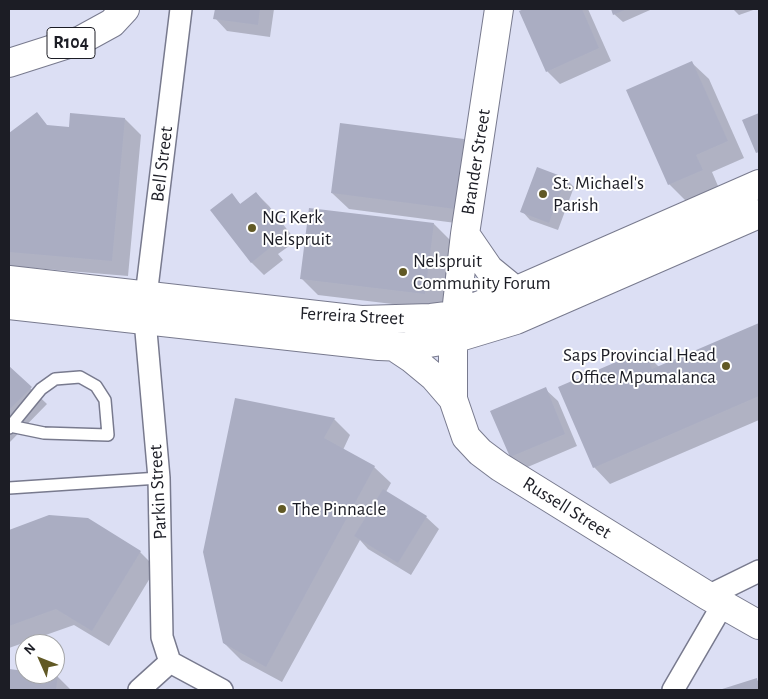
<!DOCTYPE html>
<style>
body{margin:0}
#map{position:relative;width:768px;height:699px;overflow:hidden;background:#dcdff4;font-family:"Alegreya Sans",sans-serif}
canvas{display:block}
.frame{position:absolute;inset:0;border:10px solid #1c1d25;pointer-events:none}
.north{position:absolute;left:15px;top:634px;width:50px;height:50px;box-sizing:border-box;background:#fff;border:1px solid #a4a5a8;border-radius:50%;rotate:314deg;font-size:14px;font-weight:700;line-height:20px;text-align:center;color:#1c1d25}
.north::after{content:'';display:block;margin:auto;width:18px;height:22px;background:#615925;clip-path:polygon(50% 0,100% 100%,50% 72%,0 100%)}
</style>
<div id="map">
<canvas width="768" height="699"></canvas>
<div class="frame"></div>
<div class="north">N</div>
</div>
<script>
const ctx = document.querySelector('canvas').getContext('2d');
ctx.lineJoin = 'round';
function fill(path, color) {
  ctx.fillStyle = color;
  ctx.fill(path, 'evenodd');
}
function shape(rows) {
  const path = new Path2D();
  for (const r of rows) {
    path.moveTo(r[0], r[1]);
    for (let i = 2; i < r.length; i += 2) path.lineTo(r[i], r[i + 1]);
  }
  return path;
}
function strokePath(path, color, width, dash) {
  ctx.strokeStyle = color;
  ctx.lineWidth = width;
  ctx.lineCap = dash ? 'butt' : 'round';
  ctx.setLineDash(dash || []);
  ctx.stroke(path);
}
function write(font, color, halo, rows, align = 'center') {
  ctx.font = font + ' "Alegreya Sans",sans-serif';
  ctx.lineWidth = 4;
  ctx.setLineDash([]);
  ctx.textBaseline = 'middle';
  ctx.strokeStyle = halo;
  ctx.fillStyle = color;
  for (const [text, x, y, turn = 0] of rows) {
    ctx.save();
    ctx.translate(x, y);
    ctx.rotate((+turn || 0) * Math.PI / 180);
    ctx.textAlign = isNaN(turn) ? turn : align;
    if (halo) ctx.strokeText(text, 0, 0);
    ctx.fillText(text, 0, 0);
    ctx.restore();
  }
}
const shadow = shape([
 [216,9,274,9,270,37,227,31,215,18],
 [527,9,588,9,611,61,560,84,547,71,520,12],
 [612,9,650,9,650,10,623,22,614,14],
 [733,9,756,9,739,15],
 [692,63,709,79,744,158,712,172,718,186,686,201,669,184],
 [125,119,141,135,128,276,9,266,9,146,47,126,70,128],
 [464,140,480,156,471,225,349,209,332,193],
 [566,179,574,187,558,230,530,220,522,211],
 [256,193,269,206,296,241,278,254,283,260,264,275,251,262,232,195,241,205],
 [434,224,450,240,442,310,318,295,301,278],
 [759,324,759,420,610,484,594,467,643,351,659,367],
 [9,368,47,404,9,443],
 [545,389,558,401,577,446,523,469,511,457,491,412],
 [334,419,350,435,343,450,374,467,391,483,386,492,426,517,439,529,411,575,368,549,360,540,282,682,241,660,224,643,205,552],
 [16,529,140,552,156,568,109,646,74,625,9,648,9,532],
 [9,670,25,672,25,674,57,676,71,690,9,690],
 [757,680,759,682,759,690,721,690]
]);
const building = shape([
 [215,9,260,9,258,25,213,19],
 [524,9,582,9,599,48,546,72,519,11],
 [611,9,627,9,613,15],
 [692,61,728,141,696,155,703,170,668,185,626,90],
 [37,112,47,125,69,127,70,113,125,118,112,261,9,252,9,133],
 [759,113,759,152,756,153,742,120],
 [340,123,464,139,455,209,331,193],
 [537,167,566,178,549,223,520,212],
 [256,192,284,228,266,241,271,247,251,263,210,210,232,193,240,204],
 [309,208,434,223,425,294,300,279],
 [759,323,759,396,593,468,558,387,644,350,652,369],
 [9,366,32,387,9,410],
 [546,387,565,434,510,457,490,411],
 [235,398,335,418,324,438,375,466,266,667,223,643,203,552],
 [383,489,427,516,398,563,354,536],
 [49,515,88,518,141,551,92,631,56,609,9,626,9,530],
 [9,669,25,671,25,674,58,675,56,690,9,690],
 [757,678,759,690,719,690]
]);
const lane = shape([
 [9,428,41,389,55,379,80,377,96,386,105,400,108,435,44,433,10,426],
 [9,488,159,478]
]);
const street = shape([
 [708,596,759,571],
 [170,662,162,637,159,478,145,320,146,296,181,9],
 [170,662,222,690],
 [139,690,170,662],
 [673,690,723,604]
]);
const secondary = shape([
 [499,9,465,234,453,339,453,399,466,437,480,452,500,467,708,596,759,625],
 [465,234,489,269,516,291],
 [9,280,361,320,431,318,455,315,508,294,759,184],
 [9,305,379,346,405,347,453,339,516,320,759,214],
 [393,346,411,358,434,377,453,399]
]);
const primary = shape([
 [9,63,81,40,112,23,125,9]
]);
const markers = [
 [543,194,5,"#615925"],
 [252,228,5,"#615925"],
 [403,272,5,"#615925"],
 [726,366,5,"#615925"],
 [282,509,5,"#615925"]
];
const shields = [
 [71,43,48]
];
const shieldNames = [
 ["R104",71,43]
];
const streetNames = [
 ["Brander Street",476,162,-81],
 ["Bell Street",162,164,-83],
 ["Ferreira Street",352,316,3],
 ["Parkin Street",158,492,-93],
 ["Russell Street",567,508,32]
];
const poiNames = [
 ["St. Michael's",553,183],
 ["Parish",553,205],
 ["NG Kerk",262,217],
 ["Nelspruit",262,239],
 ["Nelspruit",413,261],
 ["Community Forum",413,283],
 ["Saps Provincial Head",716,355,"right"],
 ["Office Mpumalanca",716,377,"right"],
 ["The Pinnacle",292,509]
];
fill(shadow, '#0003');
fill(building, '#aaadc2');
strokePath(lane, '#787a8e', 14);
strokePath(street, '#787a8e', 24);
strokePath(secondary, '#787a8e', 30);
strokePath(primary, '#787a8e', 30);
strokePath(lane, '#fff', 11);
strokePath(street, '#fff', 21);
strokePath(secondary, '#fff', 28);
strokePath(primary, '#fff', 28);
for (const [x, y, r, color] of markers) {
  const dot = new Path2D();
  dot.arc(x, y, r, 0, 2 * Math.PI);
  ctx.fillStyle = color;
  ctx.fill(dot);
  strokePath(dot, '#fff', 2);
}
for (const [x, y, w] of shields) {
  const box = new Path2D();
  box.roundRect(x - w / 2, y - 15.5, w, 31, 4);
  ctx.fillStyle = '#fff';
  ctx.fill(box);
  strokePath(box, '#1c1d25', 1);
}
write('bold 18px', '#1c1d25', null, shieldNames);
write('19px', '#1c1d25', '#fff', streetNames);
write('19px', '#1c1d25', '#fff', poiNames, 'left');
</script>
